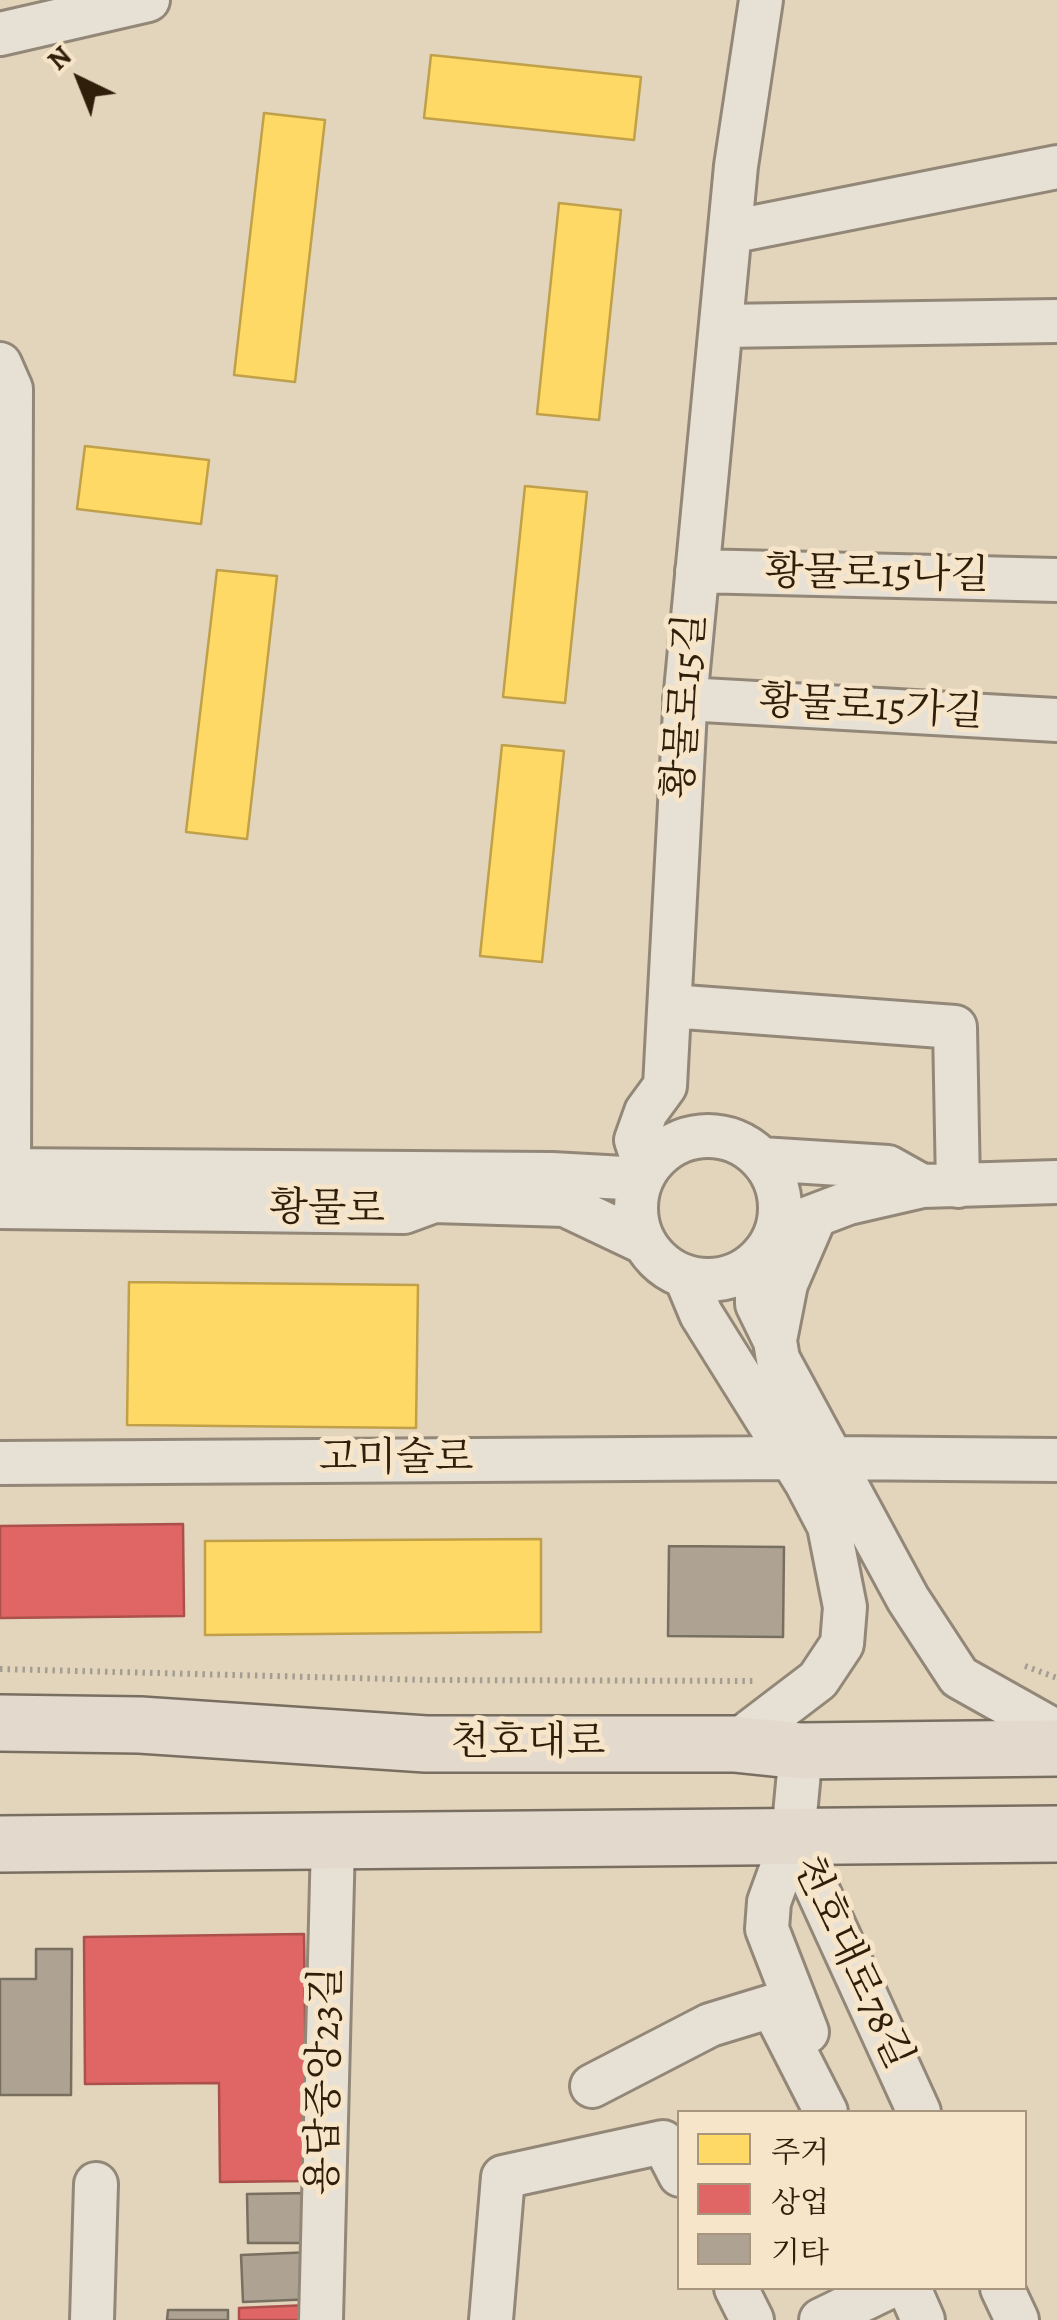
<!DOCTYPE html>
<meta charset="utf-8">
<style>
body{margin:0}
#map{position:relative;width:1057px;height:2320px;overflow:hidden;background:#e3d4bc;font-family:Alegreya,"Noto Serif KR",serif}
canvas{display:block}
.legend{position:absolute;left:677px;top:2110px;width:350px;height:180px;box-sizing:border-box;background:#f7e5ca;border:2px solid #a7957d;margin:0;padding:12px 18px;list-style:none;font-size:30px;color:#2e1e0a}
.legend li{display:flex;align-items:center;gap:20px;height:50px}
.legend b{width:50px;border:2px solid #a7957d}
.north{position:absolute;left:30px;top:30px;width:100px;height:100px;-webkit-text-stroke:8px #f7e5ca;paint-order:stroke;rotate:317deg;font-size:28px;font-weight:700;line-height:40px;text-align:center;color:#2e1e0a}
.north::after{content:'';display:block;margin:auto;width:35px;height:45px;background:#2e1e0a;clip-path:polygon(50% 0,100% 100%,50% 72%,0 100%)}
</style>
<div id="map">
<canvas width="1057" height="2320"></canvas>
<ul class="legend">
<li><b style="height:28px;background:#ffd966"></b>주거</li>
<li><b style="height:28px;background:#e06666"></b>상업</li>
<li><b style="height:28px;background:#aea392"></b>기타</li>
</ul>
<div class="north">N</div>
</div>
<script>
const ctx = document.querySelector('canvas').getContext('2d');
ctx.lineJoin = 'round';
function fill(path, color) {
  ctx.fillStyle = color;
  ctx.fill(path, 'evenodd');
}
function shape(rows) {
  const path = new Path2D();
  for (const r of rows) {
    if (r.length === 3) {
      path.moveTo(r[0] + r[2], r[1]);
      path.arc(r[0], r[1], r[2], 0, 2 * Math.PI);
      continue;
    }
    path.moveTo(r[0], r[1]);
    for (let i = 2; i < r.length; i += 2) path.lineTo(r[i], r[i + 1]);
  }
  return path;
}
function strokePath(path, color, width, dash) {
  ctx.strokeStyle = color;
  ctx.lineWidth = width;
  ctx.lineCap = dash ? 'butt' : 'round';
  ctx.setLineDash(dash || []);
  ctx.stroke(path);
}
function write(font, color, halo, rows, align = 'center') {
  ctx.font = font + ' Alegreya,"Noto Serif KR",serif';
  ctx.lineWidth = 10;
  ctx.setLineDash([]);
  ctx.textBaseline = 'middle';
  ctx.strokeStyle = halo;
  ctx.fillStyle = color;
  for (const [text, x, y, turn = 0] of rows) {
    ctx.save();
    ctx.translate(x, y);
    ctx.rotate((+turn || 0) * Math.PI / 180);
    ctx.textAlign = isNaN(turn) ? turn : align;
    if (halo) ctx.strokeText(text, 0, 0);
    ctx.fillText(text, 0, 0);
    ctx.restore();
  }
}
const homes = shape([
 [431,55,641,77,634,140,424,118,431,55],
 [264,113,325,120,295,382,234,375,264,113],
 [559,203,621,210,599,420,537,414,559,203],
 [85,446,209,460,201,524,77,509,85,446],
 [525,486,587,492,565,703,503,697,525,486],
 [217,570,277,576,247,839,186,832,217,570],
 [502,745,564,751,542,962,480,956,502,745],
 [129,1282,418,1285,416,1428,127,1425,129,1282],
 [541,1539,541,1632,205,1635,205,1541,541,1539]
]);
const shops = shape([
 [183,1524,184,1616,0,1618,0,1526,183,1524],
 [304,1934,307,2181,220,2182,219,2083,85,2084,84,1937,304,1934],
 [309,2305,310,2320,239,2320,239,2308,309,2305]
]);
const building = shape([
 [669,1546,784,1547,783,1637,668,1636,669,1546],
 [36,1949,72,1949,71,2095,0,2095,0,1979,36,1979,36,1949],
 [311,2193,311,2243,248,2243,247,2194,311,2193],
 [313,2252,315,2299,243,2302,241,2255,313,2252],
 [168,2310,228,2310,228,2320,167,2320,168,2310]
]);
const path = shape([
 [1025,1666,1057,1678],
 [0,1669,429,1680,753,1681]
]);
const minor = shape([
 [0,34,148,0],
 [730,232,1057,167],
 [721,326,1057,321],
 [0,364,11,389,9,1170],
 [697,571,1057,580],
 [685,699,1057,720],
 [670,1006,955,1027,958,1186],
 [708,1208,72],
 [761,1159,888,1167,922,1186],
 [0,1170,552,1174,642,1179],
 [646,1170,636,1140,646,1112,665,1086,686,691,736,166,761,0],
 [0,1207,404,1212,434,1201,565,1205,643,1242],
 [777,1230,848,1203,922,1186,1057,1182],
 [757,1262,757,1304,775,1341,778,1359,908,1599,959,1677,1057,1732],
 [686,1278,701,1314,806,1482,829,1526,845,1607,842,1644,818,1680,734,1744],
 [776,1335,786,1284,814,1219],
 [832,1458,1057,1460],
 [0,1463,791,1458],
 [801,1751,793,1836,919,2112],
 [793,1836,769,1902,767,1929,807,2032],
 [592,2086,710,2025,772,2006,826,2112],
 [736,2288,752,2320],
 [909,2288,923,2320],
 [1002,2288,1017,2320],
 [92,2320,96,2184],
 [321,2320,333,1841],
 [491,2320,503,2177,663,2142,680,2175],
 [821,2320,887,2288]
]);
const major = shape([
 [0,1723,140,1725,426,1744,734,1744,801,1751,1057,1748],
 [0,1844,1057,1834]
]);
const streetNames = [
 ["황물로15나길",877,576,1],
 ["황물로15길",687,706,-86],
 ["황물로15가길",871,709,3],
 ["황물로",327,1211,1],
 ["고미술로",396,1460],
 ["천호대로",528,1744],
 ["천호대로78길",851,1963,65],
 ["용답중앙23길",327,2081,-89]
];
fill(homes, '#ffd966');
strokePath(homes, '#c0a14a', 2.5);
fill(shops, '#e06666');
strokePath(shops, '#ab504a', 2.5);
fill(building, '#aea392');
strokePath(building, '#796f61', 2.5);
strokePath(minor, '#938878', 48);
strokePath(major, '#796f61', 60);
strokePath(path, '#a49d92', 6, [2.5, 5]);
strokePath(minor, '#e7e0d5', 42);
strokePath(major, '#e3dacd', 55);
write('40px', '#2e1e0a', '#f7e5ca', streetNames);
</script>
